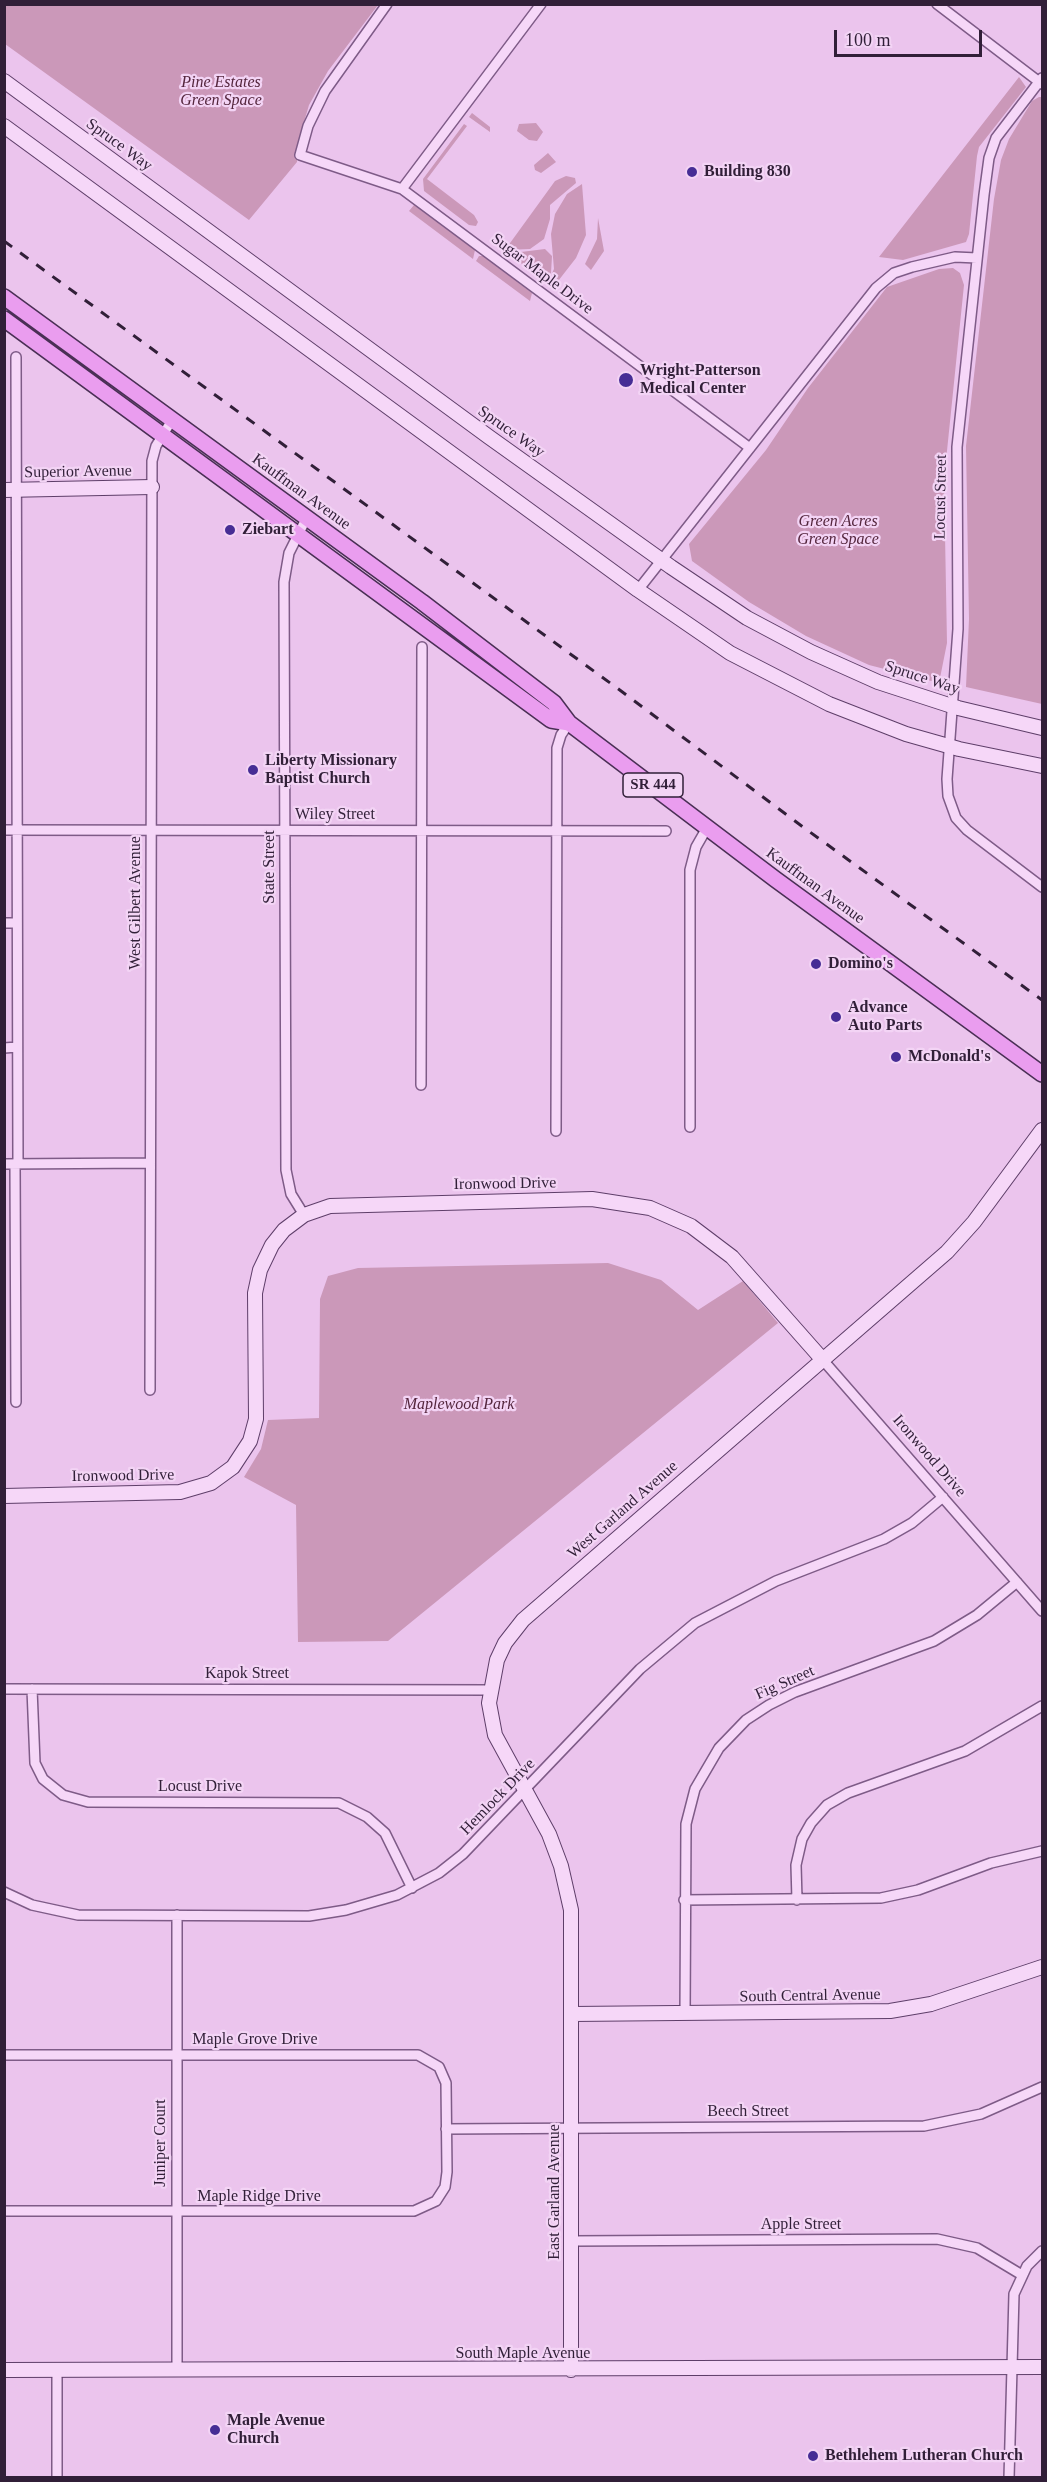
<!DOCTYPE html>
<style>
body{margin:0}
#map{position:relative;width:1047px;height:2482px;overflow:hidden;background:#ebc4ed;font-family:Georgia,serif}
canvas{display:block}
.frame{position:absolute;inset:0;border:6px solid #311f38;pointer-events:none}
.scale{position:absolute;left:834px;top:30px;width:148px;height:27px;box-sizing:border-box;border:3px solid #311f38;border-top:0;padding-left:8px;font-size:18px;line-height:21px;white-space:nowrap;color:#311f38;-webkit-text-stroke:4px #f3d4f5;paint-order:stroke}
</style>
<div id="map">
<canvas width="1047" height="2482"></canvas>
<div class="frame"></div>
<div class="scale">100 m</div>
</div>
<script>
const ctx = document.querySelector('canvas').getContext('2d');
ctx.lineJoin = 'round';
function fill(path, color) {
  ctx.fillStyle = color;
  ctx.fill(path, 'evenodd');
}
function shape(rows) {
  const path = new Path2D();
  for (const r of rows) {
    path.moveTo(r[0], r[1]);
    for (let i = 2; i < r.length; i += 2) path.lineTo(r[i], r[i + 1]);
  }
  return path;
}
function strokePath(path, color, width, dash) {
  ctx.strokeStyle = color;
  ctx.lineWidth = width;
  ctx.lineCap = dash ? 'butt' : 'round';
  ctx.setLineDash(dash || []);
  ctx.stroke(path);
}
function write(font, color, halo, rows, align = 'center') {
  ctx.font = font + ' Georgia,serif';
  ctx.lineWidth = 4.5;
  ctx.setLineDash([]);
  ctx.textBaseline = 'middle';
  ctx.strokeStyle = halo;
  ctx.fillStyle = color;
  for (const [text, x, y, turn = 0] of rows) {
    ctx.save();
    ctx.translate(x, y);
    ctx.rotate((+turn || 0) * Math.PI / 180);
    ctx.textAlign = isNaN(turn) ? turn : align;
    if (halo) ctx.strokeText(text, 0, 0);
    ctx.fillText(text, 0, 0);
    ctx.restore();
  }
}
const green = shape([
 [5,5,378,5,328,71,309,105,297,146,297,162,249,220,5,44],
 [1019,77,1026,87,979,147,977,156,969,234,966,242,903,260,879,257],
 [1039,97,1042,97,1042,704,966,687,969,619,966,446,994,199,1001,160,1009,139,1032,101],
 [472,113,490,127,490,132,469,117],
 [536,123,543,132,537,141,529,140,517,131,519,124],
 [464,124,467,126,427,179,474,215,478,222,476,226,469,225,424,191,423,179],
 [548,153,556,162,541,173,535,170,534,165],
 [566,176,575,178,576,183,550,205,550,219,544,239,530,249,505,250,555,181],
 [582,184,586,235,576,258,555,285,552,285,548,282,554,269,551,234,555,214,567,194],
 [414,205,475,250,473,259,409,211],
 [598,218,604,251,591,270,585,264,597,239],
 [545,249,552,256,551,273,546,281,511,256,513,253],
 [479,256,483,256,532,293,530,301,476,261],
 [953,268,960,273,964,285,944,480,947,643,939,683,869,665,806,636,749,602,692,561,689,544,766,450,808,388,887,287,939,269],
 [608,1263,661,1280,698,1310,743,1281,778,1323,388,1641,298,1642,296,1505,244,1477,261,1449,268,1420,319,1418,320,1299,328,1276,358,1268]
]);
const street = shape([
 [387,4,325,91,308,126,300,155,402,189,750,448],
 [937,4,1042,84],
 [1042,78,996,138,989,158,984,195,957,447,958,629,947,779,948,796,956,818,967,830,1042,887],
 [402,189,541,4],
 [16,357,18,1163],
 [638,590,876,288,894,273,912,267,955,257,977,258],
 [4,830,666,831],
 [4,923,17,923],
 [4,1048,17,1047],
 [421,1085,422,647],
 [690,1127,690,870,696,847,708,826],
 [556,1131,557,748,561,735,569,723],
 [4,1164,150,1163],
 [15,1164,16,1402],
 [304,1215,291,1194,286,1170,284,582,289,553,306,519],
 [822,1359,1042,1611],
 [150,1390,152,461,156,446,172,420],
 [4,1689,490,1690],
 [32,1689,35,1763,43,1779,63,1795,88,1802,339,1803,367,1817,385,1833,412,1888],
 [4,1892,32,1905,78,1915,309,1916,346,1910,397,1895,439,1873,463,1854,640,1669,695,1623,776,1581,884,1539,912,1523,943,1497],
 [684,1900,881,1898,918,1890,991,1863,1042,1851],
 [797,1900,796,1865,802,1839,811,1823,827,1805,848,1793,965,1751,1042,1706],
 [685,2014,686,1824,695,1789,719,1748,746,1720,769,1705,795,1692,934,1641,977,1615,1017,1582],
 [4,2055,418,2055,439,2067,446,2083,447,2172,445,2187,436,2201,414,2211,4,2211],
 [446,2129,924,2126,981,2114,1042,2087],
 [572,2241,937,2239,977,2248,1022,2275],
 [57,2370,57,2478],
 [177,2371,177,1915],
 [1009,2478,1014,2294,1027,2266,1042,2251]
]);
const secondary = shape([
 [4,81,489,437,671,567,747,618,811,652,878,682,958,708,1042,728],
 [4,126,638,590,730,653,829,704,906,734,959,749,1042,766],
 [4,490,152,487],
 [4,1496,180,1492,211,1483,233,1467,250,1441,256,1419,255,1293,260,1270,272,1245,284,1230,304,1215,330,1206,592,1199,650,1208,691,1226,732,1257,822,1359],
 [572,2014,890,2011,931,2004,1042,1967],
 [4,2370,1042,2367],
 [571,2370,571,1910,561,1866,549,1834,495,1735,489,1703,497,1660,505,1643,523,1620,947,1252,974,1222,1042,1130]
]);
const primary = shape([
 [4,297,422,602,554,703,569,723,775,879,1042,1074],
 [4,319,551,720,569,723]
]);
const rail = shape([
 [4,241,617,688,803,827,1042,1000]
]);
const markers = [
 [692,172,6,"#462d95"],
 [626,380,8,"#462d95"],
 [230,530,6,"#462d95"],
 [253,770,6,"#462d95"],
 [816,964,6,"#462d95"],
 [836,1017,6,"#462d95"],
 [896,1057,6,"#462d95"],
 [215,2430,6,"#462d95"],
 [813,2456,6,"#462d95"]
];
const shields = [
 [653,785,60]
];
const shieldNames = [
 ["SR 444",653,785]
];
const parkNames = [
 ["Pine Estates",221,83],
 ["Green Space",221,101],
 ["Green Acres",838,522],
 ["Green Space",838,540],
 ["Maplewood Park",459,1405]
];
const streetNames = [
 ["Spruce Way",119,145,36],
 ["Sugar Maple Drive",542,274,37],
 ["Spruce Way",511,432,35],
 ["Superior Avenue",78,472,-1],
 ["Kauffman Avenue",301,492,36],
 ["Locust Street",941,497,-89],
 ["Spruce Way",922,678,18],
 ["Wiley Street",335,815],
 ["State Street",270,867,-90],
 ["Kauffman Avenue",815,886,36],
 ["West Gilbert Avenue",136,903,-90],
 ["Ironwood Drive",505,1184,-1],
 ["Ironwood Drive",929,1456,49],
 ["Ironwood Drive",123,1476,-1],
 ["West Garland Avenue",623,1510,-41],
 ["Kapok Street",247,1674],
 ["Fig Street",785,1683,-24],
 ["Locust Drive",200,1787],
 ["Hemlock Drive",498,1797,-46],
 ["South Central Avenue",810,1996,-1],
 ["Maple Grove Drive",255,2040],
 ["Beech Street",748,2112],
 ["Juniper Court",161,2143,-90],
 ["East Garland Avenue",555,2192,-90],
 ["Maple Ridge Drive",259,2197],
 ["Apple Street",801,2225],
 ["South Maple Avenue",523,2354]
];
const poiNames = [
 ["Building 830",704,172],
 ["Wright-Patterson",640,371],
 ["Medical Center",640,389],
 ["Ziebart",242,530],
 ["Liberty Missionary",265,761],
 ["Baptist Church",265,779],
 ["Domino's",828,964],
 ["Advance",848,1008],
 ["Auto Parts",848,1026],
 ["McDonald's",908,1057],
 ["Maple Avenue",227,2421],
 ["Church",227,2439],
 ["Bethlehem Lutheran Church",825,2456]
];
fill(green, '#cb98b9');
strokePath(street, '#7e5b87', 12);
strokePath(secondary, '#5e3e69', 16);
strokePath(primary, '#4a2f55', 18);
strokePath(street, '#f6d7f8', 9);
strokePath(secondary, '#f6d7f8', 14);
strokePath(primary, '#ea9def', 15);
strokePath(rail, '#311f38', 3, [10, 10]);
for (const [x, y, r, color] of markers) {
  const dot = new Path2D();
  dot.arc(x, y, r, 0, 2 * Math.PI);
  ctx.fillStyle = color;
  ctx.fill(dot);
  strokePath(dot, '#f3d4f5', 2);
}
for (const [x, y, w] of shields) {
  const box = new Path2D();
  box.roundRect(x - w / 2, y - 12, w, 24, 4.5);
  ctx.fillStyle = '#f3d4f5';
  ctx.fill(box);
  strokePath(box, '#311f38', 1.5);
}
write('bold 15px', '#311f38', null, shieldNames);
write('italic 16px', '#54263d', '#f3d4f5', parkNames);
write('16px', '#311f38', '#f3d4f5', streetNames);
write('bold 16px', '#311f38', '#f3d4f5', poiNames, 'left');
</script>
